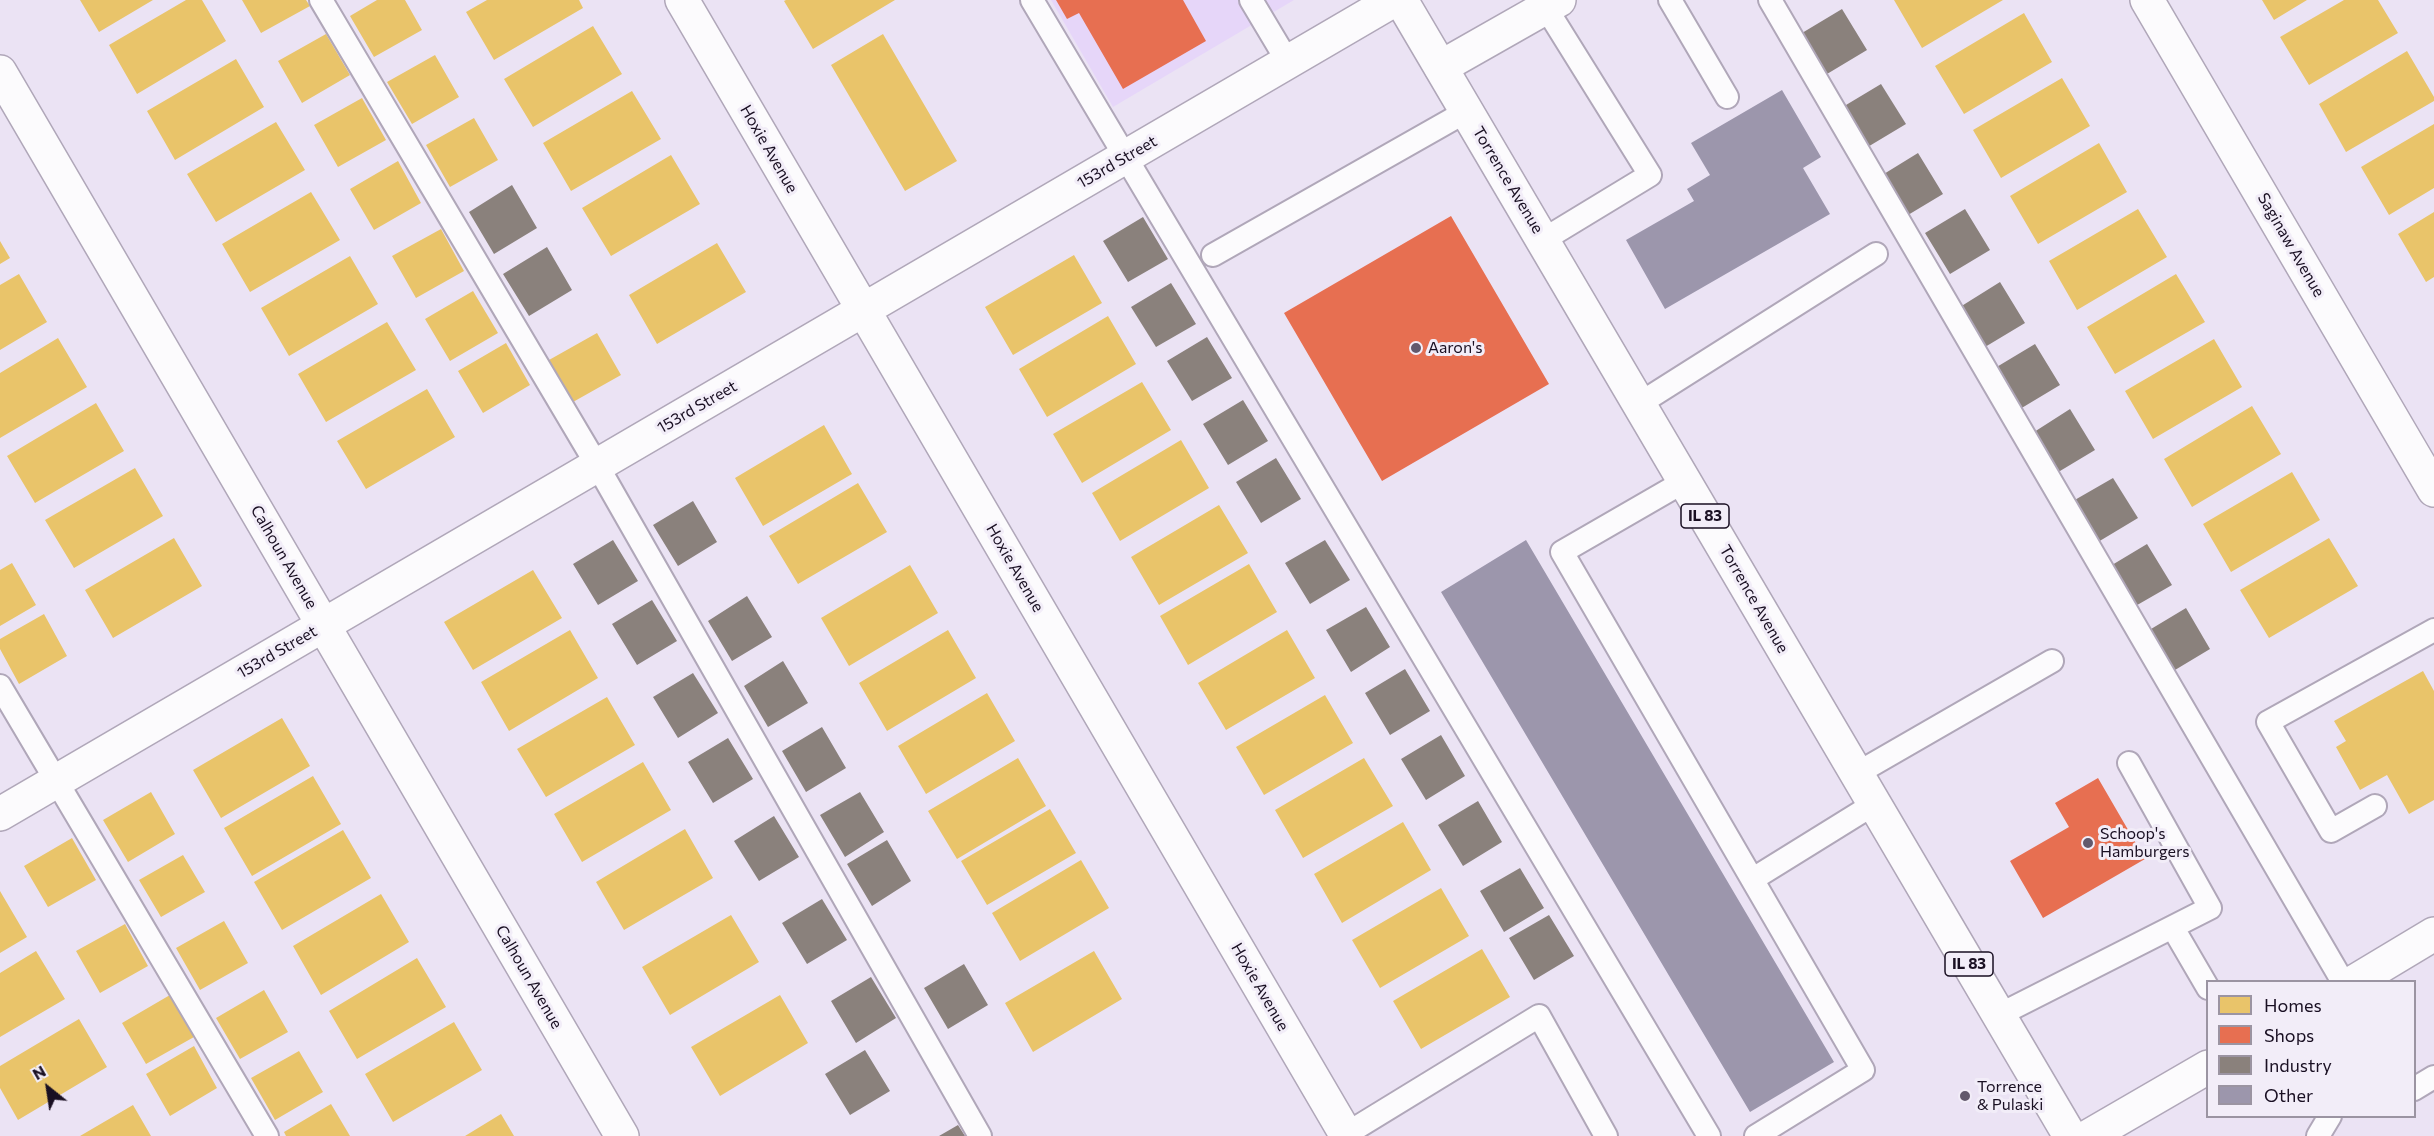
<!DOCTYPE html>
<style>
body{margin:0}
#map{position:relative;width:2434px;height:1136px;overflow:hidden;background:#ebe3f4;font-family:Commissioner,sans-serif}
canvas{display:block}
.legend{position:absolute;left:2206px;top:980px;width:210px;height:138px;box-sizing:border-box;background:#f2edf8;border:2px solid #9b94a2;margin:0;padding:8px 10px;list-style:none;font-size:18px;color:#190f22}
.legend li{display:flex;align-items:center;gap:12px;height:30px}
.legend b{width:30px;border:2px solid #9b94a2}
.north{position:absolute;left:18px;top:1058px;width:60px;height:60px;-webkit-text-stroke:4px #f2edf8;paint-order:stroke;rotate:330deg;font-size:16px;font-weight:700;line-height:24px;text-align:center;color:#190f22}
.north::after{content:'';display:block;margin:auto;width:21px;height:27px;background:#190f22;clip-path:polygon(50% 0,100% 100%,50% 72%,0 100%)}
</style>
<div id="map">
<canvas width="2434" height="1136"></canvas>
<ul class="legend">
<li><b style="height:16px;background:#e9c46a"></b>Homes</li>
<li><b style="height:16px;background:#e76f51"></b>Shops</li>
<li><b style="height:16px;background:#8a817c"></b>Industry</li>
<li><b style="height:16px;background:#9c96ac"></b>Other</li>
</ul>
<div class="north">N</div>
</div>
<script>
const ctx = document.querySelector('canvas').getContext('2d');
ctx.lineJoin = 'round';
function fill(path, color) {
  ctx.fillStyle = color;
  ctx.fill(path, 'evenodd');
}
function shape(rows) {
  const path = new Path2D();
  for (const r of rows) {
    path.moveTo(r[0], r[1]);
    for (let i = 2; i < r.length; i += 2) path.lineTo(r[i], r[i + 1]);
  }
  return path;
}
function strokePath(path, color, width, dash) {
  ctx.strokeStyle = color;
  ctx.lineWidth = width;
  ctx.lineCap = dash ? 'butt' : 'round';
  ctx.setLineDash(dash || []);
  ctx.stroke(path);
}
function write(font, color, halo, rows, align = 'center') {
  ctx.font = font + ' Commissioner,sans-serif';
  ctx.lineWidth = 6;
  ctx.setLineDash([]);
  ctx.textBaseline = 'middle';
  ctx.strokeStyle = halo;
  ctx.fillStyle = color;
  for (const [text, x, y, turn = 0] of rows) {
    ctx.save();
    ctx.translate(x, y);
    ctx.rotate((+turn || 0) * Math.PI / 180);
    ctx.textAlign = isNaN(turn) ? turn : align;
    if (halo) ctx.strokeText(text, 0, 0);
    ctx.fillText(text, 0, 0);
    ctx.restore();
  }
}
const built = shape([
 [1051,0,1294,0,1113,107]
]);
const homes = shape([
 [80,0,153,0,99,32],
 [186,0,202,0,226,41,137,94,109,45],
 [242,0,306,0,310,6,261,33],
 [377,0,405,0,422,30,374,57,350,16],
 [487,0,579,0,583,8,494,60,466,12],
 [786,0,895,0,813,49,784,1],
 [1894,0,2003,0,1922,48],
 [2262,0,2307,0,2274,20],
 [2344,0,2378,0,2398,33,2309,85,2280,37],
 [2024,13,2052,62,1964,114,1935,66],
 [593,26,622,74,533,127,504,79],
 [326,34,350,75,302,103,278,61],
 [883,34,957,161,905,191,831,65],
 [2407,51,2434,97,2434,101,2346,152,2319,104],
 [435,55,459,97,412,124,387,82],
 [236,59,264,107,175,160,147,111],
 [2062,78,2090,126,2001,178,1973,130],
 [632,91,661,139,571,191,543,143],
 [362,98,386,140,338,167,314,125],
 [474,118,498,160,450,187,426,145],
 [276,122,305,170,216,222,187,174],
 [2434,124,2434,188,2389,215,2361,167],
 [2099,143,2127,192,2038,244,2010,196],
 [671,155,700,204,611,256,582,208],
 [398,161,421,203,374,230,350,189],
 [311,192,340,240,250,292,222,244],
 [2138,209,2167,257,2077,310,2049,261],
 [2434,212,2434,277,2426,282,2398,234],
 [441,229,464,271,416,298,392,256],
 [0,241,10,258,0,264],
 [717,243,746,292,657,344,629,295],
 [1074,255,1102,303,1013,355,985,307],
 [350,256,378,304,289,356,261,308],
 [19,274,47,322,0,350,0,285],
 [2176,274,2205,322,2115,374,2087,327],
 [473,291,498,333,450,361,425,319],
 [1108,316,1136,364,1047,417,1019,369],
 [387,322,416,370,326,422,298,374],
 [597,333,621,375,573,402,549,360],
 [58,338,87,387,0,438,0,373],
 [2214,339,2242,387,2153,439,2125,391],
 [506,343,530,385,483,413,458,371],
 [1142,382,1171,430,1082,483,1053,434],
 [427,389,455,437,366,489,337,441],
 [96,403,124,451,35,503,7,456],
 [2252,406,2281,454,2192,507,2164,459],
 [824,425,852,474,763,526,735,478],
 [1181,440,1209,488,1120,541,1092,493],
 [135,468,163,516,74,568,45,520],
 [2292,472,2320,520,2231,572,2203,524],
 [858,483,887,532,798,584,769,536],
 [1219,505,1248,553,1159,605,1131,557],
 [174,538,202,586,113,638,85,590],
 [2329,538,2358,586,2269,638,2240,590],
 [12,563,36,605,0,626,0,570],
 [1249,564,1277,612,1188,665,1160,616],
 [910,565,938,613,849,666,821,618],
 [533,570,562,618,473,670,444,622],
 [44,614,67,656,19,684,0,649,0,639],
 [570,630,598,678,509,731,481,682],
 [948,630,976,678,887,731,859,683],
 [1287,630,1315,678,1226,730,1198,683],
 [2423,671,2434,691,2434,800,2409,814,2387,775,2360,790,2336,747,2346,741,2334,721],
 [987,693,1015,741,926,794,898,746],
 [1325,695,1353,743,1264,795,1236,747],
 [607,697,635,745,546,797,517,749],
 [282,718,310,766,221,818,193,770],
 [1018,758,1046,806,957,859,928,811],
 [1364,758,1393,806,1303,858,1275,810],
 [643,762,671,810,582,862,554,814],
 [313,776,341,824,252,876,224,828],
 [151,792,175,834,128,862,103,820],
 [1050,809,1076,853,987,905,961,861],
 [1403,822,1431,870,1342,923,1314,874],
 [685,829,713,878,624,930,596,882],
 [343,830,371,878,282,930,254,882],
 [72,838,96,880,48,907,24,866],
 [183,855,205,892,161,917,139,880],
 [1081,860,1109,908,1020,961,992,913],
 [1441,888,1469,936,1380,988,1352,940],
 [0,891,27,937,0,953],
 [381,894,409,942,321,995,293,946],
 [731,915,759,962,670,1015,642,967],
 [224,921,248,963,200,990,176,948],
 [125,924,148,966,100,993,76,951],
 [1482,949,1510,997,1421,1049,1393,1001],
 [36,951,65,999,0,1037,0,973],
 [1094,951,1122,999,1033,1052,1005,1003],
 [417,958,446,1007,357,1059,329,1011],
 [264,990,288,1032,240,1059,216,1018],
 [170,995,194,1037,146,1064,122,1023],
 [780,995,808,1043,720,1096,691,1047],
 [79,1019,107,1067,18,1120,0,1088,0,1066],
 [454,1022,482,1070,393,1122,365,1074],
 [194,1046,217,1088,170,1116,146,1074],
 [299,1051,323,1092,275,1120,251,1078],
 [331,1104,350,1136,286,1136,284,1132],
 [133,1105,151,1136,80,1136],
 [501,1114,514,1136,465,1136]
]);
const shops = shape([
 [1056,0,1183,0,1206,41,1123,89,1079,13,1067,19],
 [1451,216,1549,384,1382,481,1284,313],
 [2098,778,2145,859,2043,918,2010,861,2069,827,2055,803]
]);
const industry = shape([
 [1842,9,1867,50,1827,74,1802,33],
 [1881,84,1906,124,1866,148,1841,108],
 [1918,153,1943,194,1903,218,1879,177],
 [512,185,537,228,494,254,469,212],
 [1965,209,1990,250,1950,274,1925,233],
 [1143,217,1168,259,1128,282,1103,241],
 [547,247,572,290,529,316,503,274],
 [2000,282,2025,323,1985,347,1960,307],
 [1171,283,1196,324,1156,347,1131,307],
 [1207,337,1232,378,1192,401,1167,361],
 [2035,344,2060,385,2020,409,1995,368],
 [1243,400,1268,441,1228,465,1203,424],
 [2070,409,2095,450,2055,474,2031,434],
 [1276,458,1301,499,1261,523,1236,482],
 [2113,478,2138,518,2098,542,2073,501],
 [693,501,717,542,678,566,653,525],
 [613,540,638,581,598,605,573,564],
 [1325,540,1350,580,1310,604,1285,563],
 [2147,544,2172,585,2132,608,2107,568],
 [747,596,772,637,732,661,708,621],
 [652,600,677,641,637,665,612,624],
 [1366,607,1390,647,1351,672,1326,630],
 [2186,608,2210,649,2170,673,2146,632],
 [783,661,808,703,768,727,744,686],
 [1405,669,1430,711,1390,735,1365,693],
 [693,673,718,713,678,738,653,697],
 [822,727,846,768,806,792,782,751],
 [1441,735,1465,776,1426,800,1401,759],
 [728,738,753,779,713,803,688,762],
 [860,792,884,832,845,857,820,815],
 [1478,801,1502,842,1463,866,1438,825],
 [774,816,799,857,759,881,734,841],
 [887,840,911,881,872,906,847,864],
 [1520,868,1544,908,1504,932,1480,891],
 [822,899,847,940,807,964,782,923],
 [1549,915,1574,956,1534,980,1509,938],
 [964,964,988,1005,948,1029,924,988],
 [871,977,896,1018,856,1043,831,1001],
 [865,1050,890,1091,850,1115,825,1074],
 [958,1125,965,1136,939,1136]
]);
const building = shape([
 [1782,90,1821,157,1803,168,1830,214,1665,309,1626,240,1694,201,1687,189,1710,175,1691,143],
 [1526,540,1834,1062,1750,1112,1441,592]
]);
const service = shape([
 [321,0,597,465,980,1136],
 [1032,0,1709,1136],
 [1251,0,1288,62],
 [1670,0,1727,97],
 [1770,0,2343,982],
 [1543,240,1650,175,1546,8],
 [1213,255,1467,111],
 [1639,404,1876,254],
 [1685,481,1562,552,1863,1070,1756,1136],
 [0,686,267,1136],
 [1856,774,2052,661],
 [2375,806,2331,831,2268,722,2434,630],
 [1753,879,1874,804],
 [2173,928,2208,988],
 [1999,1015,2210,908,2129,763],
 [2414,1089,2434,1077],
 [1343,1136,1539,1016,1606,1136],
 [2318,1136,2330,1116]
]);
const minor = shape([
 [682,0,1347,1136],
 [2147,0,2434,490],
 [1441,67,1559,0],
 [0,72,622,1136],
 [0,814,1394,0]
]);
const tertiary = shape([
 [2354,982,2434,934],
 [2089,1136,2208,1067]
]);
const primary = shape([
 [1401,0,2070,1136]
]);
const markers = [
 [1416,348,6,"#62596c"],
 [2088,843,6,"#62596c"],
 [1965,1096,6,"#62596c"]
];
const shields = [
 [1705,516,48],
 [1969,964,48]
];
const shieldNames = [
 ["IL 83",1705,516],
 ["IL 83",1969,964]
];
const streetNames = [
 ["Hoxie Avenue",769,149,60],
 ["153rd Street",1117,162,-30],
 ["Torrence Avenue",1508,180,59],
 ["Saginaw Avenue",2291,245,60],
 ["153rd Street",697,407,-30],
 ["Calhoun Avenue",284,557,60],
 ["Hoxie Avenue",1015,568,60],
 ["Torrence Avenue",1754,599,60],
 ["153rd Street",277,652,-30],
 ["Calhoun Avenue",529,977,60],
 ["Hoxie Avenue",1260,987,60]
];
const poiNames = [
 ["Aaron's",1428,348],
 ["Schoop's",2100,834],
 ["Hamburgers",2100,852],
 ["Torrence",1977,1087],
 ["& Pulaski",1977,1105]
];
fill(built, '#e6d6f9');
fill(homes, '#e9c46a');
fill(shops, '#e76f51');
fill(industry, '#8a817c');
fill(building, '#9c96ac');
strokePath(service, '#b0a7b9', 26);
strokePath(minor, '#b0a7b9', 36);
strokePath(tertiary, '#b0a7b9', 36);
strokePath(primary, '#b0a7b9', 36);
strokePath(service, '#fcfbfd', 22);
strokePath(minor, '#fcfbfd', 33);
strokePath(tertiary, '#fcfbfd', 33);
strokePath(primary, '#fcfbfd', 33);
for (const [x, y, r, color] of markers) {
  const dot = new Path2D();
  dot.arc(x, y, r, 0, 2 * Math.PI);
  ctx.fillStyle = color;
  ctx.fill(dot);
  strokePath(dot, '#f2edf8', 2);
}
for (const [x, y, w] of shields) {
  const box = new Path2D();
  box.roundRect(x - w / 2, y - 12, w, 24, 4.5);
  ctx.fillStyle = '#f2edf8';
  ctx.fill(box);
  strokePath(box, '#190f22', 1.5);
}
write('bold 15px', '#190f22', null, shieldNames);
write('16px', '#190f22', '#f2edf8', streetNames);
write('16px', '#190f22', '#f2edf8', poiNames, 'left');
</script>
